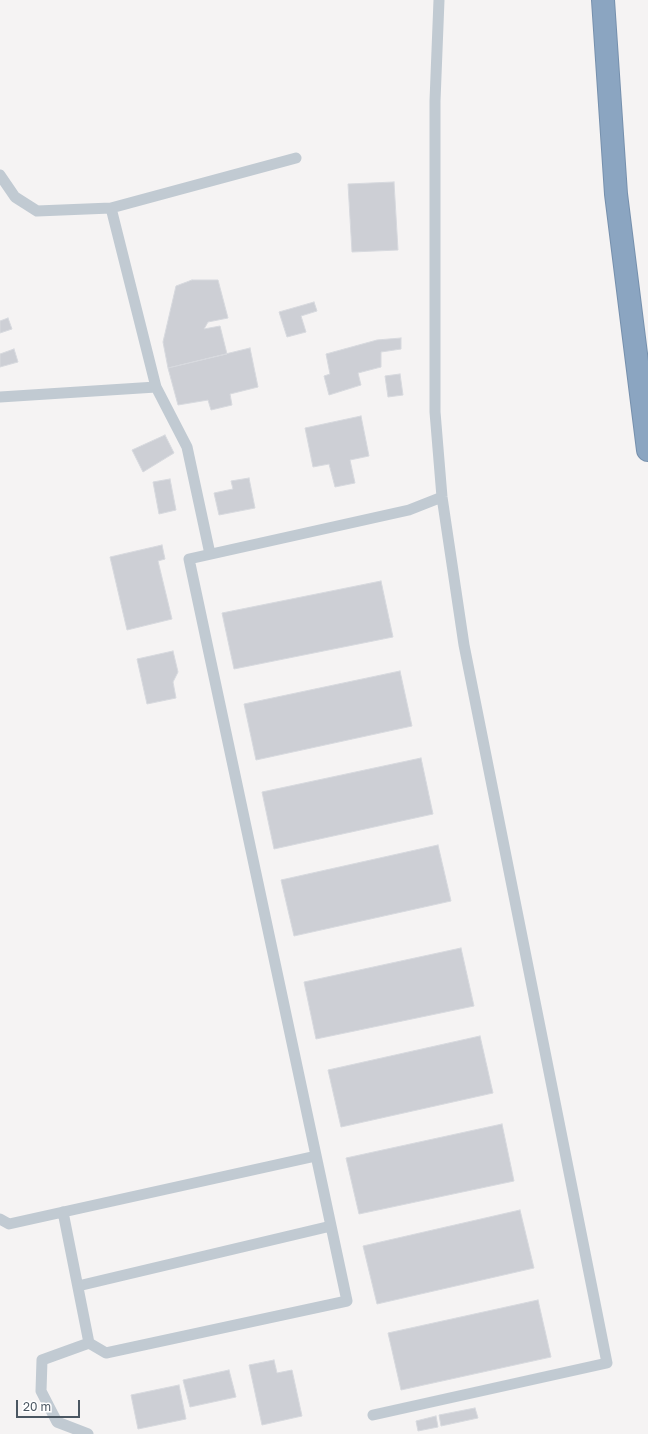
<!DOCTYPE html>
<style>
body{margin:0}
#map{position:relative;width:648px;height:1434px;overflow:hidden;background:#f5f3f3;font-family:"Golos Text",sans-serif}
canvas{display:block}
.scale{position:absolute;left:16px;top:1400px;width:64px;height:18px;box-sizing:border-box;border:2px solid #4a5661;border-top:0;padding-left:5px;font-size:12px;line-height:14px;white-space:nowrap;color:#4a5661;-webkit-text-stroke:3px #fff;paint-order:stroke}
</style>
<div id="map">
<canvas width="648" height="1434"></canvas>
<div class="scale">20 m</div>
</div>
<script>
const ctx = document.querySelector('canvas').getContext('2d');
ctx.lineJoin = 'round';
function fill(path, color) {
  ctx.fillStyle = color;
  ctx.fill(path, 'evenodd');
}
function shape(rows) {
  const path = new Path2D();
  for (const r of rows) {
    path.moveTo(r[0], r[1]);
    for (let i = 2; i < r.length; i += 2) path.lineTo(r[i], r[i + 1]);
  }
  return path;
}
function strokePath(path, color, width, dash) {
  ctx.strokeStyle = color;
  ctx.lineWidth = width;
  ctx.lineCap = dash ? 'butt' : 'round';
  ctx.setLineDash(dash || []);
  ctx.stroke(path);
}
const building = shape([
 [394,182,398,250,352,252,348,184,394,182],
 [192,280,218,280,228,318,208,322,204,329,220,326,227,354,168,368,163,342,176,286,192,280],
 [314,302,317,311,301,316,306,332,287,337,279,312,314,302],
 [8,318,12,329,0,333,0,321,8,318],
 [401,338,401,349,381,352,381,367,358,373,361,385,329,395,324,376,330,374,326,354,377,340,401,338],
 [250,348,258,387,230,394,232,405,211,410,208,400,178,405,168,368,250,348],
 [14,349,18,362,0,367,0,354,14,349],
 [400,374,403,395,388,397,385,376,400,374],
 [361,416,369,456,350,460,355,483,335,487,329,464,313,467,305,428,361,416],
 [165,435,174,453,143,472,132,450,165,435],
 [249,478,255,508,219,515,214,493,233,489,231,481,249,478],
 [170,479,176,510,159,514,153,482,170,479],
 [162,545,165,559,158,561,172,619,127,630,110,557,162,545],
 [381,581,393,637,234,669,222,613,381,581],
 [173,651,178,672,173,682,176,698,147,704,137,659,173,651],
 [400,671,412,726,256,760,244,704,400,671],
 [421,758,433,814,274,849,262,792,421,758],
 [438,845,451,901,294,936,281,880,438,845],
 [461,948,474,1006,316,1039,304,982,461,948],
 [480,1036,493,1093,341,1127,328,1070,480,1036],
 [502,1124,514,1181,359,1214,346,1158,502,1124],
 [520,1210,534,1268,377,1304,363,1246,520,1210],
 [538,1300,551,1357,401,1390,388,1333,538,1300],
 [274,1360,277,1373,292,1370,302,1416,262,1425,249,1365,274,1360],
 [229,1370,236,1397,190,1407,183,1380,229,1370],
 [179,1385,186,1419,138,1429,131,1395,179,1385],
 [475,1408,478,1418,441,1426,439,1415,475,1408],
 [436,1416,438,1427,418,1431,416,1421,436,1416]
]);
const lane = shape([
 [0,175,15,197,37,211,111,208,296,158],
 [111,208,156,387,187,447,210,554],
 [0,397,156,387],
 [63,1212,89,1343,106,1353,347,1301,189,559,409,510,442,497],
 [0,1219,9,1224,316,1156],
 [78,1286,331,1226],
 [373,1415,607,1363,464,645,442,497,435,412,435,101,439,0],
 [88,1434,57,1422,41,1391,42,1360,89,1343]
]);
const highway = shape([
 [603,0,616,194,648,450]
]);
fill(building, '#cdcfd5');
strokePath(building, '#d7d9de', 1);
strokePath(highway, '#7690ad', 24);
strokePath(lane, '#c1cad2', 11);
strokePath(highway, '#8ba5c1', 22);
</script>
